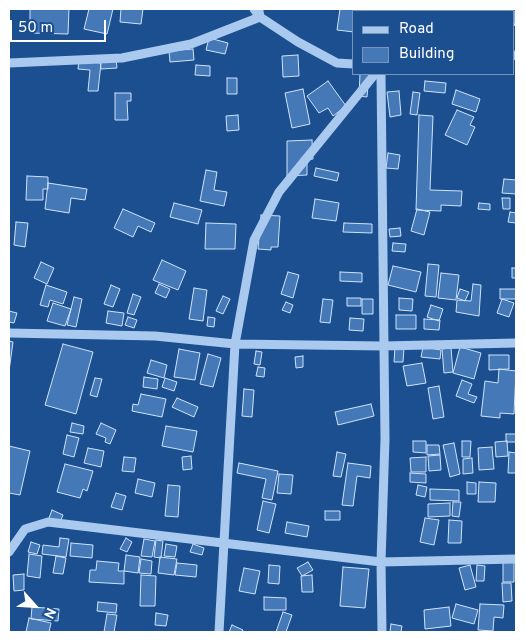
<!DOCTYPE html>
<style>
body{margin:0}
#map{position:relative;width:525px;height:641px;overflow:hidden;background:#1b4f8f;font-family:Overpass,sans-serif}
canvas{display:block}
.frame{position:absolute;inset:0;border:10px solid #fff;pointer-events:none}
.legend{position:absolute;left:352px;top:10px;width:162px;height:65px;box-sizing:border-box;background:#1b4f8f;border:1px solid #7695bc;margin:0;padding:6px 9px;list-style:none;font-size:15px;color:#fff}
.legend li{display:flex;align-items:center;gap:10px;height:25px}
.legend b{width:25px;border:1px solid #7695bc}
.north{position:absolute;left:10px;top:581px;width:50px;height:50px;-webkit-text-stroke:4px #1b4f8f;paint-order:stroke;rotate:116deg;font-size:14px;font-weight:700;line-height:20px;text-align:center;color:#fff}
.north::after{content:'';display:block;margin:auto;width:18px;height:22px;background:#fff;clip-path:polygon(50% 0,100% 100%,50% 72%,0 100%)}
.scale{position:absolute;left:10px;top:20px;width:96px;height:22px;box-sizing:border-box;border:2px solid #fff;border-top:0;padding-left:6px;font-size:15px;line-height:18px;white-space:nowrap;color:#fff;-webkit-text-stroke:4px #1b4f8f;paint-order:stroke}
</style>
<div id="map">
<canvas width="525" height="641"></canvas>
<div class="frame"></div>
<ul class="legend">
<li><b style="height:6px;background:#a9c9ee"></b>Road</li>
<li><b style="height:14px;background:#4478b7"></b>Building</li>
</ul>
<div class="north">N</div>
<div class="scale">50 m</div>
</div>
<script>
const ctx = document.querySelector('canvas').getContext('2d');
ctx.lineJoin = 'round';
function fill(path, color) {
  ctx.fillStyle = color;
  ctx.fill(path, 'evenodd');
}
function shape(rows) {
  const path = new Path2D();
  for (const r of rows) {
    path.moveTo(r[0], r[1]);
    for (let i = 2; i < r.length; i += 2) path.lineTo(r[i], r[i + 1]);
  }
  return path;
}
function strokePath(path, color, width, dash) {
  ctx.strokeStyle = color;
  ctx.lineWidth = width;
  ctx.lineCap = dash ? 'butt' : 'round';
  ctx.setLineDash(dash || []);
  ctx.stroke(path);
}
const building = shape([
 [30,9,69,9,68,34,30,33,30,9],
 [89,9,113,9,107,34,84,29,89,9],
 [121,9,143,9,141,24,120,22,121,9],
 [340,9,369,9,368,11,354,11,354,32,337,30,340,9],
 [393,9,403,9,403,11,393,11,393,9],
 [495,9,516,9,516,21,514,26,514,11,493,11,495,9],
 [209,38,228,43,225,54,206,50,209,38],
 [193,49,194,60,170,62,169,51,193,49],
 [298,55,299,76,283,77,282,56,298,55],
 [116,59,117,68,101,69,100,60,116,59],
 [79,61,101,63,98,91,88,91,90,70,78,69,79,61],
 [196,65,210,66,210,76,195,75,196,65],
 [360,74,369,74,367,97,359,96,360,74],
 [227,78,237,78,237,94,227,94,227,78],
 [328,81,346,106,333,116,328,108,319,113,307,96,328,81],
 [425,81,446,83,445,93,424,91,425,81],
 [303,89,310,124,292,128,285,93,303,89],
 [456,90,480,99,476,112,452,104,456,90],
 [399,91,401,115,390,117,387,92,399,91],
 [413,92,420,93,417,115,410,114,413,92],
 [115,93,131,93,131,101,127,101,128,120,115,120,115,93],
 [457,110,474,117,470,125,475,127,467,145,445,135,457,110],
 [238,115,239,130,227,131,226,116,238,115],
 [419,115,433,116,430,190,462,191,461,206,441,205,441,211,416,210,419,115],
 [312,140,313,159,307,160,307,175,287,176,287,141,312,140],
 [388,153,400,155,398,169,386,168,388,153],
 [316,168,339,173,337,181,314,176,316,168],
 [206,170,217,172,214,190,227,192,224,206,200,201,206,170],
 [27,176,48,177,48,189,43,189,43,200,26,200,27,176],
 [504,179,516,180,516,194,502,193,504,179],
 [48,183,87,189,85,200,71,198,69,213,45,209,48,183],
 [502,198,510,198,510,209,503,209,502,198],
 [315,199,339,203,336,221,312,218,315,199],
 [174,203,202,210,198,224,170,217,174,203],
 [479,203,490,204,490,210,478,209,479,203],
 [123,209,155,223,151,232,138,226,133,237,114,228,123,209],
 [417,209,430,212,424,235,411,231,417,209],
 [510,212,516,213,516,223,508,222,510,212],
 [261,215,280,216,278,247,271,247,271,250,258,249,261,215],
 [16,222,28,223,25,247,14,245,16,222],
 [206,223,236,224,235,249,205,249,206,223],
 [344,223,372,224,372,233,343,232,344,223],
 [400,228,401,236,390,237,389,229,400,228],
 [393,243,406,244,405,252,392,251,393,243],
 [162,260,186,271,178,290,153,280,162,260],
 [41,262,54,268,47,284,34,278,41,262],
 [428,264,439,265,436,297,425,296,428,264],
 [393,266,421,272,416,292,388,285,393,266],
 [512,268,516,268,516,278,512,278,512,268],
 [288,272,299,275,293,298,281,294,288,272],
 [340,272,362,273,362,282,340,281,340,272],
 [441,273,459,275,456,300,438,298,441,273],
 [159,284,170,289,166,298,155,293,159,284],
 [473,284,481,285,479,316,456,312,457,300,471,301,473,284],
 [46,285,67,292,63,304,50,300,48,307,40,305,46,285],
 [111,285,120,289,113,307,104,304,111,285],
 [194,288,207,290,203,321,189,319,194,288],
 [460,289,469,292,465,301,457,298,460,289],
 [500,289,516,289,516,299,500,299,500,289],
 [133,294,141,297,134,315,127,313,133,294],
 [223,296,230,299,223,314,216,311,223,296],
 [74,297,82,299,76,327,67,325,74,297],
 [347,298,361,298,361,306,347,306,347,298],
 [399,298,413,299,412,311,399,310,399,298],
 [323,299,333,300,330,323,320,322,323,299],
 [362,299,373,299,373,314,362,314,362,299],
 [502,299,514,303,509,317,497,313,502,299],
 [286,302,293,305,290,313,282,310,286,302],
 [53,303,71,309,65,326,47,321,53,303],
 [431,305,443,309,439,321,427,317,431,305],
 [9,311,17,313,14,323,9,322,9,311],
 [108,311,124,313,122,326,106,323,108,311],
 [396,315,416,315,416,329,396,329,396,315],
 [128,317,137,320,134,328,125,325,128,317],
 [208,317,215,318,214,327,207,326,208,317],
 [350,318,364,319,363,331,349,330,350,318],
 [424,319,440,320,439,330,424,329,424,319],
 [9,341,13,342,9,371,9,341],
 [63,344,93,352,76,414,45,405,63,344],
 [395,347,404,348,403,362,394,362,395,347],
 [423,347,441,350,440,359,421,357,423,347],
 [460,347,481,353,474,379,453,373,460,347],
 [451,348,453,372,444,373,442,349,451,348],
 [179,349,200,353,195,380,174,377,179,349],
 [256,351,262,352,260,365,254,364,256,351],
 [208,354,221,358,213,387,200,384,208,354],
 [489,355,509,355,509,369,489,370,489,355],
 [303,356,303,367,296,368,295,357,303,356],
 [151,360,167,365,164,378,147,373,151,360],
 [422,363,426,383,407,386,403,366,422,363],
 [258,367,265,368,264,377,256,376,258,367],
 [499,369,516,371,514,414,500,413,500,418,481,416,485,381,498,383,499,369],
 [144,377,158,379,157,389,143,387,144,377],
 [95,378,102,379,97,397,90,395,95,378],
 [165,378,177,382,174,391,162,387,165,378],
 [462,380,472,384,468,394,477,397,474,403,456,396,462,380],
 [439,386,444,417,433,419,428,388,439,386],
 [244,389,254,390,252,417,242,416,244,389],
 [141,394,166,399,162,417,132,411,133,404,138,405,141,394],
 [177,398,198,407,194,417,172,407,177,398],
 [371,404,374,416,338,425,335,412,371,404],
 [72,423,84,426,83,434,70,432,72,423],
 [101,423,116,430,110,444,105,442,106,438,96,434,101,423],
 [166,426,197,431,193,452,162,446,166,426],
 [506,434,516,434,516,442,506,442,506,434],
 [67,435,79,438,74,457,63,454,67,435],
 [413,441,426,441,426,453,413,452,413,441],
 [462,441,471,441,470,457,462,457,462,441],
 [507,441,508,456,496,457,495,442,507,441],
 [454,443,460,474,450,477,443,445,454,443],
 [427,445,439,445,440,454,427,455,427,445],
 [9,446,30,451,20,495,9,493,9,446],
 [492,447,494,469,479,470,478,448,492,447],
 [88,448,104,451,101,467,84,463,88,448],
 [337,452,346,454,341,477,333,476,337,452],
 [509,452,516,453,516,473,508,473,509,452],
 [440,455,441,470,429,471,428,456,440,455],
 [191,456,192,469,183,470,182,457,191,456],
 [124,457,136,458,134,472,122,471,124,457],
 [426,457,426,472,411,472,410,458,426,457],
 [472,458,473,473,463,474,463,459,472,458],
 [239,463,278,471,272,500,262,498,266,479,237,473,239,463],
 [348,463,371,466,370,478,357,476,353,506,342,505,348,463],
 [65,464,93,471,87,491,83,489,80,498,57,492,65,464],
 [410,473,426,474,426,483,410,482,410,473],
 [279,474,293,475,291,494,277,493,279,474],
 [138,479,155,483,152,497,135,493,138,479],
 [467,482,476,483,476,494,467,494,467,482],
 [479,482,496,483,495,502,478,502,479,482],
 [168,485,180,486,178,517,165,516,168,485],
 [418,485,427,487,425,497,416,495,418,485],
 [430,489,459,490,459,501,430,500,430,489],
 [116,493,126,496,122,510,111,507,116,493],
 [263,501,276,504,269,533,257,530,263,501],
 [453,502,461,502,459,517,452,516,453,502],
 [450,503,450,516,428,517,428,504,450,503],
 [52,510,63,515,60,522,49,518,52,510],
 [325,511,340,511,340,520,325,520,325,511],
 [425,518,439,520,434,545,420,542,425,518],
 [449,520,462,521,461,543,448,543,449,520],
 [287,522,309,526,307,537,285,533,287,522],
 [60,538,69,539,66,557,42,554,43,545,59,547,60,538],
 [126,538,132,542,127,552,120,549,126,538],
 [144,539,155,541,152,557,141,556,144,539],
 [156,540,163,541,161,558,154,557,156,540],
 [31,542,40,545,37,554,28,552,31,542],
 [71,543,93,545,92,558,70,556,71,543],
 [166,544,177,546,175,557,164,556,166,544],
 [193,544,204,548,202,555,190,552,193,544],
 [29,554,42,556,40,578,27,576,29,554],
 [126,555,140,557,138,573,124,571,126,555],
 [56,556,66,558,63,574,53,573,56,556],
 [160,557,177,559,174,575,158,573,160,557],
 [141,559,152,561,151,574,139,573,141,559],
 [97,561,119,563,118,571,124,571,124,584,89,582,90,570,96,570,97,561],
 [308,562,313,570,302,576,297,568,308,562],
 [503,562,514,562,514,582,503,582,503,562],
 [177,563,197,565,196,577,175,575,177,563],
 [269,565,280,566,279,584,268,583,269,565],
 [470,565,476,587,465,590,459,568,470,565],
 [477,565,485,566,484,581,476,581,477,565],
 [343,567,369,569,365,608,340,606,343,567],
 [244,568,260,571,255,594,239,591,244,568],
 [24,574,24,590,14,591,13,575,24,574],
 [141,575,156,576,155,606,140,606,141,575],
 [312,575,313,592,302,592,301,576,312,575],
 [502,583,511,583,512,601,503,602,502,583],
 [264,597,286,598,286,610,264,610,264,597],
 [98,602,117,604,116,613,97,611,98,602],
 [456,604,478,610,474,624,452,618,456,604],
 [480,604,504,605,503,618,494,617,493,631,478,630,480,604],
 [32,607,59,609,58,621,31,619,32,607],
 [449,607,451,626,425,629,424,610,449,607],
 [283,612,292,615,286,632,276,632,283,612],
 [156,613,168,615,166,626,155,625,156,613],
 [107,614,117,615,114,632,104,632,107,614],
 [29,618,51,623,49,632,26,632,29,618],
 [391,624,402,626,401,632,390,632,391,624],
 [232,625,243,630,242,632,229,632,232,625]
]);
const minor = shape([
 [259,11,260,17,298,42,337,63,354,64],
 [482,11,484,9],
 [514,55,516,56],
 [9,63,122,58,191,44,260,17,254,9],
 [381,74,385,439,381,562,382,632],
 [9,333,155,336,235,344,383,346,516,343],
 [9,552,25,529,48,522,381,562,516,559],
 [219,632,235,344,254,240,279,192,375,74]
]);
fill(building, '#4478b7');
strokePath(building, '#cfe3fa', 1);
strokePath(minor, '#a9c9ee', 9);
</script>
